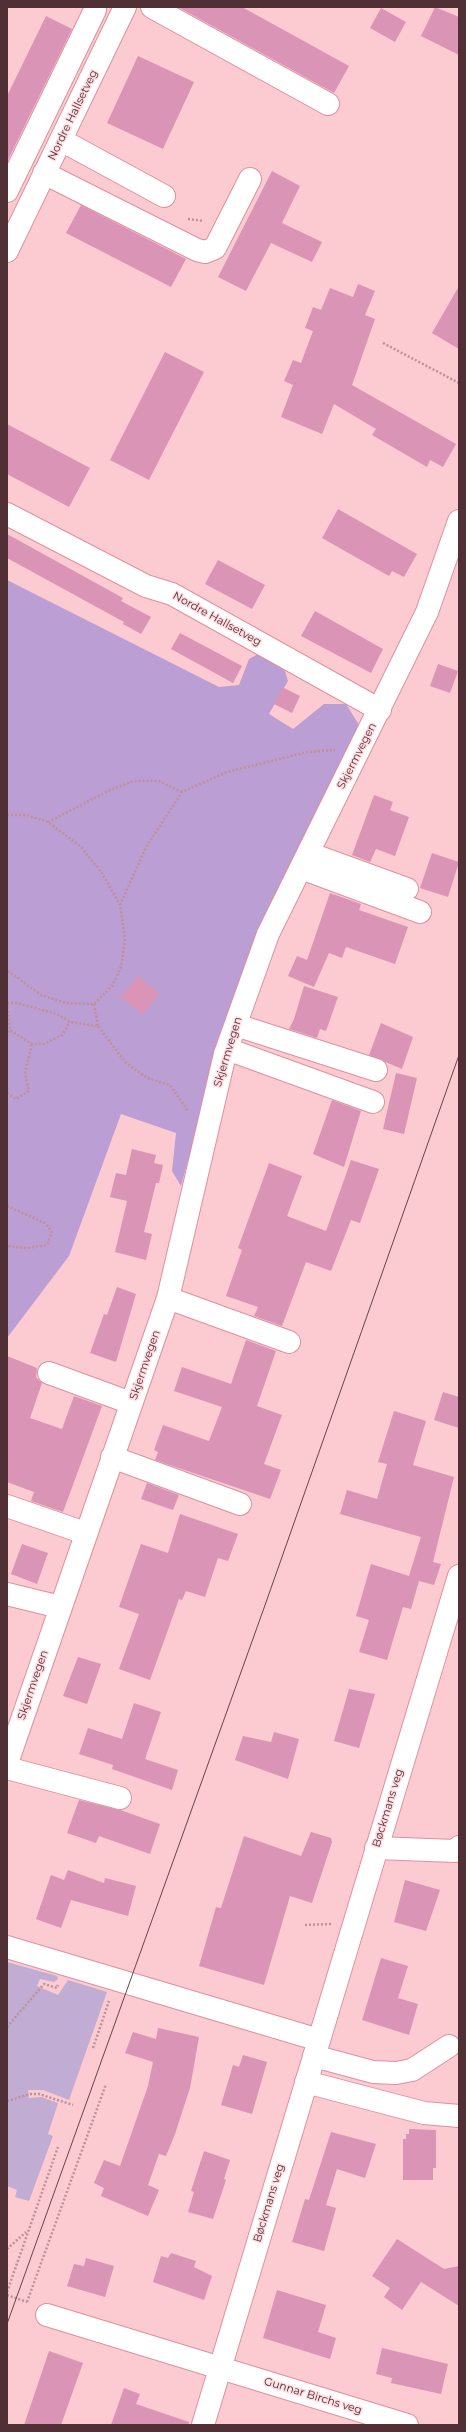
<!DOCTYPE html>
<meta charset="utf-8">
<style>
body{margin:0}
#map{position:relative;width:466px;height:2432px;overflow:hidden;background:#fccad1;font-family:Montserrat,sans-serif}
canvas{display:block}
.frame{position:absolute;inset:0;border:8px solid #502f35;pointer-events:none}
</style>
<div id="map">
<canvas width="466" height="2432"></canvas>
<div class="frame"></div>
</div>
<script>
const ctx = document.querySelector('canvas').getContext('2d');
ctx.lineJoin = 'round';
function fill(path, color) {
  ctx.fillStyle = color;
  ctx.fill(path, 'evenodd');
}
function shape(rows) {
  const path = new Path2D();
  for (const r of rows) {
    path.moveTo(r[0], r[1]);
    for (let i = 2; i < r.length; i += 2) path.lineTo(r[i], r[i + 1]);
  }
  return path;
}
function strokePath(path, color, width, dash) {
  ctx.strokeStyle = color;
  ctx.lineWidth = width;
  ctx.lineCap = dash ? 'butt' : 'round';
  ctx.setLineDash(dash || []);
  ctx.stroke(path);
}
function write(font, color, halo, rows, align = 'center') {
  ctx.font = font + ' Montserrat,sans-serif';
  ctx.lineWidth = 3;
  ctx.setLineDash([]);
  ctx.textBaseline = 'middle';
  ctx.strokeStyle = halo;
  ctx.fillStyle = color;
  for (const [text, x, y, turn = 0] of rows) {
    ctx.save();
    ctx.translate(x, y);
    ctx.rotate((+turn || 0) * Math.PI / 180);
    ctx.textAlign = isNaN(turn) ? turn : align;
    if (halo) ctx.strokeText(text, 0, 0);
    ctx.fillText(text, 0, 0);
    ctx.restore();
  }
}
const green = shape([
 [7,1962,57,1976,58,1979,54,1982,40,1979,37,1986,58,1995,68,1980,107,1992,69,2100,43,2090,28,2090,29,2098,41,2097,58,2103,48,2134,53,2136,29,2201,15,2197,17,2190,7,2186]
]);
const forest = shape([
 [7,580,219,687,239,685,249,659,260,653,285,671,288,681,269,714,293,729,324,704,346,704,359,725,196,1131,181,1186,172,1171,176,1133,121,1114,69,1256,7,1338]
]);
const building = shape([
 [178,7,242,7,349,66,334,93],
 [435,7,459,17,459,55,421,36],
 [381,8,406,22,395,42,370,28],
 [46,16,72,29,7,162,7,96],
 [138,56,194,82,163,149,107,123],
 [272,171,300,186,282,223,322,242,312,262,271,243,246,291,218,277],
 [81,205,186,259,171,287,66,233],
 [358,284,375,291,365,315,375,319,352,385,456,444,443,467,430,460,427,467,372,435,376,429,334,404,322,434,281,417,293,385,284,381,293,360,301,363,313,331,305,328,313,307,321,310,330,288,353,297],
 [459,286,459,349,432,333],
 [165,352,204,372,149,480,110,460],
 [7,424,90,468,69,507,7,474],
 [338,509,417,554,404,577,392,571,389,576,322,538],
 [7,534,123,598,121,601,151,617,141,634,123,624,124,622,7,558],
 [218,560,265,585,252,609,205,584],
 [315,611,383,649,371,673,301,636],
 [180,633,242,666,233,683,171,649],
 [438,664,458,671,450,693,430,686],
 [282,687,300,696,292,713,274,704],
 [374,795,393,802,390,810,409,817,395,856,376,849,370,862,352,855],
 [432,853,459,862,448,897,420,888],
 [330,893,361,904,359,910,408,927,395,964,346,947,342,958,329,953,314,987,288,976,297,956,307,960],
 [138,976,159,994,143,1014,120,997],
 [304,986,338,997,326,1031,320,1029,317,1038,289,1029,294,1019],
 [381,1023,413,1037,402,1069,369,1055],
 [396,1073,417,1078,404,1134,383,1129],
 [332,1100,361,1111,344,1167,313,1154],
 [132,1149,156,1155,154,1163,163,1165,159,1183,156,1183,144,1232,152,1234,146,1260,115,1252,127,1201,110,1197,116,1173,126,1175],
 [351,1160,379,1169,360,1223,351,1220,331,1271,306,1262,282,1326,254,1316,258,1307,226,1296,242,1250,238,1248,269,1163,302,1176,287,1216,326,1231],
 [117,1287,136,1294,116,1362,90,1353,104,1314,107,1315],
 [246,1340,276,1351,257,1406,282,1415,264,1464,281,1470,270,1499,155,1460,158,1452,154,1450,163,1425,209,1441,222,1407,174,1391,182,1367,231,1384],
 [7,1356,37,1368,36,1377,42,1383,30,1418,62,1429,74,1396,102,1406,63,1512,31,1501,34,1492,7,1482],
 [443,1392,459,1397,459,1428,434,1420],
 [394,1411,426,1421,413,1465,454,1477,433,1562,441,1564,434,1585,419,1581,411,1609,403,1607,387,1660,359,1652,369,1620,356,1616,371,1564,409,1576,421,1537,340,1514,347,1490,377,1499,387,1464,378,1462],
 [147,1483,179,1495,173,1510,141,1499],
 [180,1514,238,1534,228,1561,218,1558,205,1597,186,1591,182,1600,179,1599,150,1680,119,1669,139,1614,119,1607,141,1544,168,1553],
 [22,1544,48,1553,37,1584,11,1574],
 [78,1657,101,1664,87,1704,63,1696],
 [349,1689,375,1694,359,1748,334,1741],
 [134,1703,161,1712,145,1759,178,1770,172,1790,112,1769,113,1765,79,1754,88,1728,122,1739],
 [274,1732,299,1739,288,1779,235,1760,243,1736,271,1742],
 [79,1800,120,1810,160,1824,150,1854,99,1836,96,1843,67,1833],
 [311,1832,331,1838,332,1842,312,1903,290,1896,264,1985,199,1966,216,1907,221,1908,244,1836,301,1856],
 [68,1870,104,1883,105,1878,136,1886,128,1916,71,1900,61,1928,36,1919,51,1875,64,1880],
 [405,1880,440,1890,426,1931,394,1922],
 [381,1958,408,1966,398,1998,418,2004,409,2035,362,2020],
 [158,2028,199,2037,190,2088,175,2134,166,2156,159,2154,148,2185,159,2190,148,2216,101,2196,104,2188,94,2183,104,2160,120,2166,148,2086,153,2062,125,2053,133,2032,156,2039],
 [243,2055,267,2062,252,2114,221,2105,233,2065,239,2067],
 [409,2129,436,2130,436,2168,433,2168,433,2180,403,2180,403,2139,406,2139,406,2134,409,2134],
 [331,2132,376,2144,365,2178,337,2169,326,2205,336,2208,324,2251,292,2242,305,2199,309,2200],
 [204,2151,230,2160,224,2179,226,2180,213,2219,188,2212,194,2192,191,2191],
 [397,2239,444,2269,459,2266,459,2306,421,2282,402,2310,384,2297,390,2288,372,2276],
 [171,2253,196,2261,194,2267,212,2276,204,2300,153,2282,161,2256,168,2258],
 [86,2258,114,2266,105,2297,67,2286,74,2264,84,2266],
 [277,2290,326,2305,318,2332,336,2338,330,2359,263,2338],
 [382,2348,448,2364,441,2394,391,2383,392,2378,376,2374],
 [49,2351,83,2363,61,2425,24,2425],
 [124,2388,140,2394,136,2404,189,2422,188,2425,111,2425]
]);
const path = shape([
 [188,219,203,221],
 [383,343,459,383],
 [7,815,26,815,48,822,81,847,102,873,120,905,125,939,121,967,112,986,94,1004,66,1003,41,995,7,970],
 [48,822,108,791,133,781,159,781,182,792],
 [120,905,146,847,182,792,227,772,307,752,335,750],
 [7,1003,17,1003,57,1014,70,1022,98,1026,125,1062,147,1078,170,1085,188,1111],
 [7,1003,10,1030,32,1044,44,1044,62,1035,70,1022],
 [94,1004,98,1026],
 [7,1036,10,1030],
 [7,1093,16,1099,29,1091,25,1073,32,1044],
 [7,1206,45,1223,52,1232,47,1245,28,1248,7,1246],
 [305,1925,331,1924],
 [7,2027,44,1984,57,1988,58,1985],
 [93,2048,109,2001],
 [7,2101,30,2094,39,2094,73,2105],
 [7,2249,26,2232],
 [7,2292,58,2147],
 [7,2295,27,2302],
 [27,2302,106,2084]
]);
const minor = shape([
 [152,7,328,104],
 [61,140,164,196],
 [44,173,197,250,205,252,215,248,250,179],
 [7,191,95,10],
 [7,251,125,7],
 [7,514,146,586,172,594,380,710],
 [308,853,407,889],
 [301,868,420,912],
 [236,1025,376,1070],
 [227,1049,373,1102],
 [168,1298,289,1342],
 [49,1373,131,1403],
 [112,1457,240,1504],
 [7,1506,85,1533],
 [7,1594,60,1607],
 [7,1763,168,1298,225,1054,268,934,427,612,459,521],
 [7,1768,120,1798],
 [376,1848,455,1851,459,1847],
 [7,1947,319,2040],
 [314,2056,373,2072,396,2073,412,2070,449,2046],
 [306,2082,424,2113,459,2116],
 [47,2315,407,2425]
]);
const major = shape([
 [203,2425,459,1576]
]);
const tram = shape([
 [7,2324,264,1608,459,1055]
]);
const streetNames = [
 ["Nordre Hallsetveg",73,115,-64],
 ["Nordre Hallsetveg",217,619,29],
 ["Skjermvegen",357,756,-63],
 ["Skjermvegen",228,1052,-73],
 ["Skjermvegen",145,1365,-71],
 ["Skjermvegen",33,1685,-71],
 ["Bøckmans veg",388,1808,-73],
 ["Bøckmans veg",269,2203,-73],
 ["Gunnar Birchs veg",313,2396,17]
];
fill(green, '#c1acd3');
fill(forest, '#bb9ed3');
fill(building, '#da94b6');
strokePath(minor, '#de909d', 24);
strokePath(major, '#de909d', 24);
strokePath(path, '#bd9198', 2.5, [2, 2]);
strokePath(minor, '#fff', 22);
strokePath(major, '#fff', 22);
strokePath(tram, '#67444a', 1);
write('11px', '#502f35', '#fedce1', streetNames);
</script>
